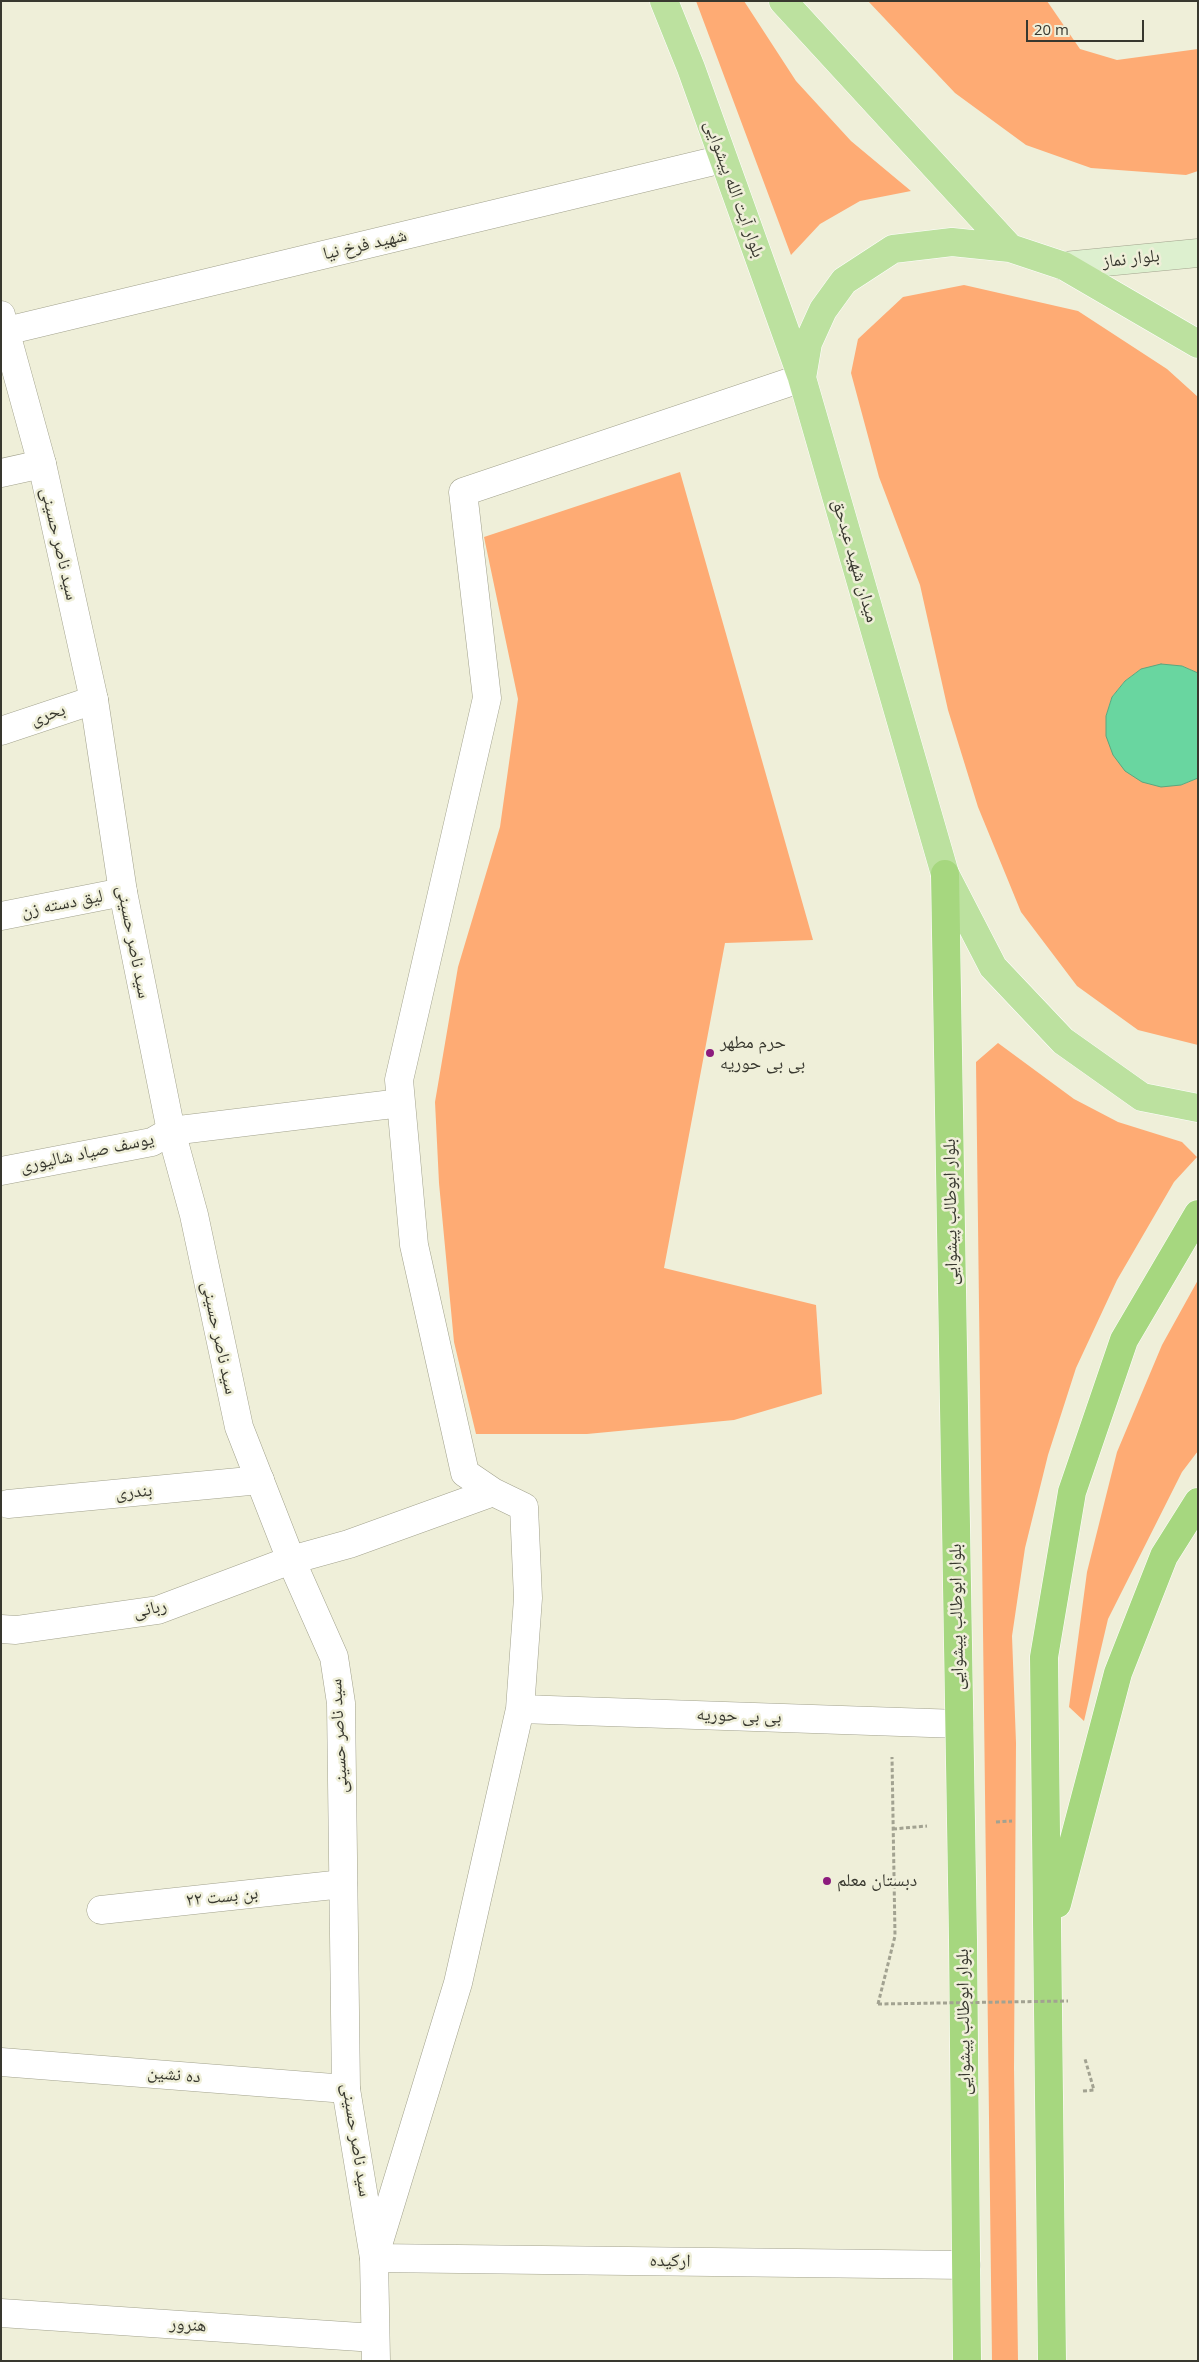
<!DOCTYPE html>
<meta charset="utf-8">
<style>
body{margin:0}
#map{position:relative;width:1199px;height:2362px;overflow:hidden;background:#efefd9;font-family:"Open Sans",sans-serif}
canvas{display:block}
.frame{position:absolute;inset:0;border:2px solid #38382f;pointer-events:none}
.scale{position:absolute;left:1026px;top:20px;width:118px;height:22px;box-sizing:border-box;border:2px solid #38382f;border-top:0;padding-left:6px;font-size:15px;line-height:18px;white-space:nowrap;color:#38382f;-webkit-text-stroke:4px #efefd9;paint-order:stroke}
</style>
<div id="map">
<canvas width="1199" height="2362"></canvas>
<div class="frame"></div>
<div class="scale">20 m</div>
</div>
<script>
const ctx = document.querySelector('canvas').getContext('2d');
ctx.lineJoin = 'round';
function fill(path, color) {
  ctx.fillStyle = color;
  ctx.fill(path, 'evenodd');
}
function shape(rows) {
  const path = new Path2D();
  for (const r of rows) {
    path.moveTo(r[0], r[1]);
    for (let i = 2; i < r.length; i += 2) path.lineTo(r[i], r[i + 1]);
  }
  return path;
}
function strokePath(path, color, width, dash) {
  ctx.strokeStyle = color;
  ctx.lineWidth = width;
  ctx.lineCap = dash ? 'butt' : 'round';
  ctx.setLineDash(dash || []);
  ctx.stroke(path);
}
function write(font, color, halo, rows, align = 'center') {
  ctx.font = font + ' "Open Sans","Noto Naskh Arabic",sans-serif';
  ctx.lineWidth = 5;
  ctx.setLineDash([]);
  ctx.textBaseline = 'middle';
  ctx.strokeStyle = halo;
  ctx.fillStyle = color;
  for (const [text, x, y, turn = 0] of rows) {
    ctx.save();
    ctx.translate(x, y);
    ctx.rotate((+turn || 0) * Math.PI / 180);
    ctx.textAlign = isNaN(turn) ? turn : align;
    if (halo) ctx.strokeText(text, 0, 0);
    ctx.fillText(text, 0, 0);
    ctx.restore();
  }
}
const green = shape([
 [696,1,744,1,796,81,851,141,911,191,860,201,820,224,791,255],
 [868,1,1047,1,1080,49,1117,60,1198,49,1198,171,1186,175,1091,168,1026,145,955,93],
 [964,285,1078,311,1167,369,1198,397,1198,673,1182,666,1141,669,1125,681,1112,697,1106,716,1106,736,1181,785,1198,778,1198,1045,1138,1030,1077,986,1021,912,978,807,948,710,920,585,879,477,851,373,858,339,903,297],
 [680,472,813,940,725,943,664,1268,816,1305,822,1394,734,1420,587,1434,476,1434,454,1342,439,1183,435,1102,458,967,500,827,518,699,484,537],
 [998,1043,1074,1099,1118,1122,1182,1142,1197,1157,1174,1182,1117,1280,1076,1368,1048,1455,1025,1548,1012,1636,1016,1743,1014,2068,1018,2361,992,2361,976,1062],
 [1198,1280,1198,1451,1182,1472,1108,1619,1084,1721,1069,1707,1087,1572,1117,1452,1162,1345]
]);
const water = shape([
 [1161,664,1182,666,1198,673,1198,778,1181,785,1161,787,1142,782,1125,771,1113,755,1106,736,1106,716,1112,697,1125,681,1141,669,1161,664]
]);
const path = shape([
 [996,1822,1012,1821],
 [893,1829,927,1826],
 [878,2004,895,1936,892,1757],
 [1083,2091,1094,2090,1085,2059]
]);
const minor = shape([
 [6,331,723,159],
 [1,473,42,464],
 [1,731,94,700],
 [1,916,123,892],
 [1,1171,152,1142,171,1131,401,1103],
 [493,1492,465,1473,414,1245,399,1080,487,698,463,492,802,378],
 [8,1504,260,1480],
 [1,1629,16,1630,158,1610,291,1560,349,1544,493,1492,524,1507,528,1598,520,1709,458,1983,374,2258,966,2265],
 [520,1709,959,1724],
 [101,1910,343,1884],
 [1,2062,346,2089],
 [1,2313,375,2338]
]);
const tertiary = shape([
 [1,315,42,464,94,700,123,892,171,1131,194,1215,239,1427,291,1560,334,1657,341,1703,346,2089,374,2258,376,2361]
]);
const secondary = shape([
 [1064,266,1198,253]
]);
const primary = shape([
 [664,1,691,68,801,375],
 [783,1,1010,248],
 [1198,344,1064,266,1010,248,952,242,893,249,844,281,823,310,808,343,802,378,945,874,993,967,1063,1041,1142,1097,1198,1108]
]);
const trunk = shape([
 [945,874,963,1940,967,2361],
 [1057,1904,1118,1673,1164,1556,1198,1502],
 [1052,2361,1044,1657,1072,1492,1124,1340,1198,1214]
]);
const pathBridge = shape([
 [878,2004,1068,2001]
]);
const markers = [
 [710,1053,5,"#8c1b7d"],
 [827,1881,5,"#8c1b7d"]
];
const streetNames = [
 ["بلوار آیت الله پیشوایی",734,189,70],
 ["شهید فرخ نیا",365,245,-13],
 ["بلوار نماز",1131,259,-6],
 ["سید ناصر حسینی",59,544,77],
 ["میدان شهید عبدحق",855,561,74],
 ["بحری",48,715,-19],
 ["لیق دسته زن",62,904,-11],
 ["سید ناصر حسینی",133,942,79],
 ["یوسف صیاد شالیوری",87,1153,-12],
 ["بلوار ابوطالب پیشوایی",951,1212,-91],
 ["سید ناصر حسینی",219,1338,78],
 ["بندری",134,1492,-5],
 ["ربانی",150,1609,-12],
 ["بلوار ابوطالب پیشوایی",957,1617,-91],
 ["بی بی حوریه",739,1716,2],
 ["سید ناصر حسینی",339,1736,-93],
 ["بن بست ۲۲",222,1897,-6],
 ["بلوار ابوطالب پیشوایی",964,2022,-91],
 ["ده نشین",174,2075,5],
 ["سید ناصر حسینی",356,2140,81],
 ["ارکیده",670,2261,1],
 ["هنرور",188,2325,4]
];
const poiNames = [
 ["حرم مطهر",720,1043],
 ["بی بی حوریه",720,1064],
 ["دبستان معلم",837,1881]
];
fill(green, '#feab74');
fill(water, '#69d6a0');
strokePath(water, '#5aa77e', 1);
strokePath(minor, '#a2a28d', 29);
strokePath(tertiary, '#a2a28d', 29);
strokePath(secondary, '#a2a28d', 29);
strokePath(primary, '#fff', 29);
strokePath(trunk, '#fff', 29);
strokePath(path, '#a2a291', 3, [4, 2.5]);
strokePath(minor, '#fff', 28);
strokePath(tertiary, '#fff', 28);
strokePath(secondary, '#ddf0cf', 28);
strokePath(primary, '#bce19f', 28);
strokePath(trunk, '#a6d77f', 28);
strokePath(pathBridge, '#a2a291', 3, [4, 2.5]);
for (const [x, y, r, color] of markers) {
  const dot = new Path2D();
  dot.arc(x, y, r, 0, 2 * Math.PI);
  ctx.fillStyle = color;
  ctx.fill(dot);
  strokePath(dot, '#efefd9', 2);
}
write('18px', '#38382f', '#efefd9', streetNames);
write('18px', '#38382f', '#efefd9', poiNames, 'left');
</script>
